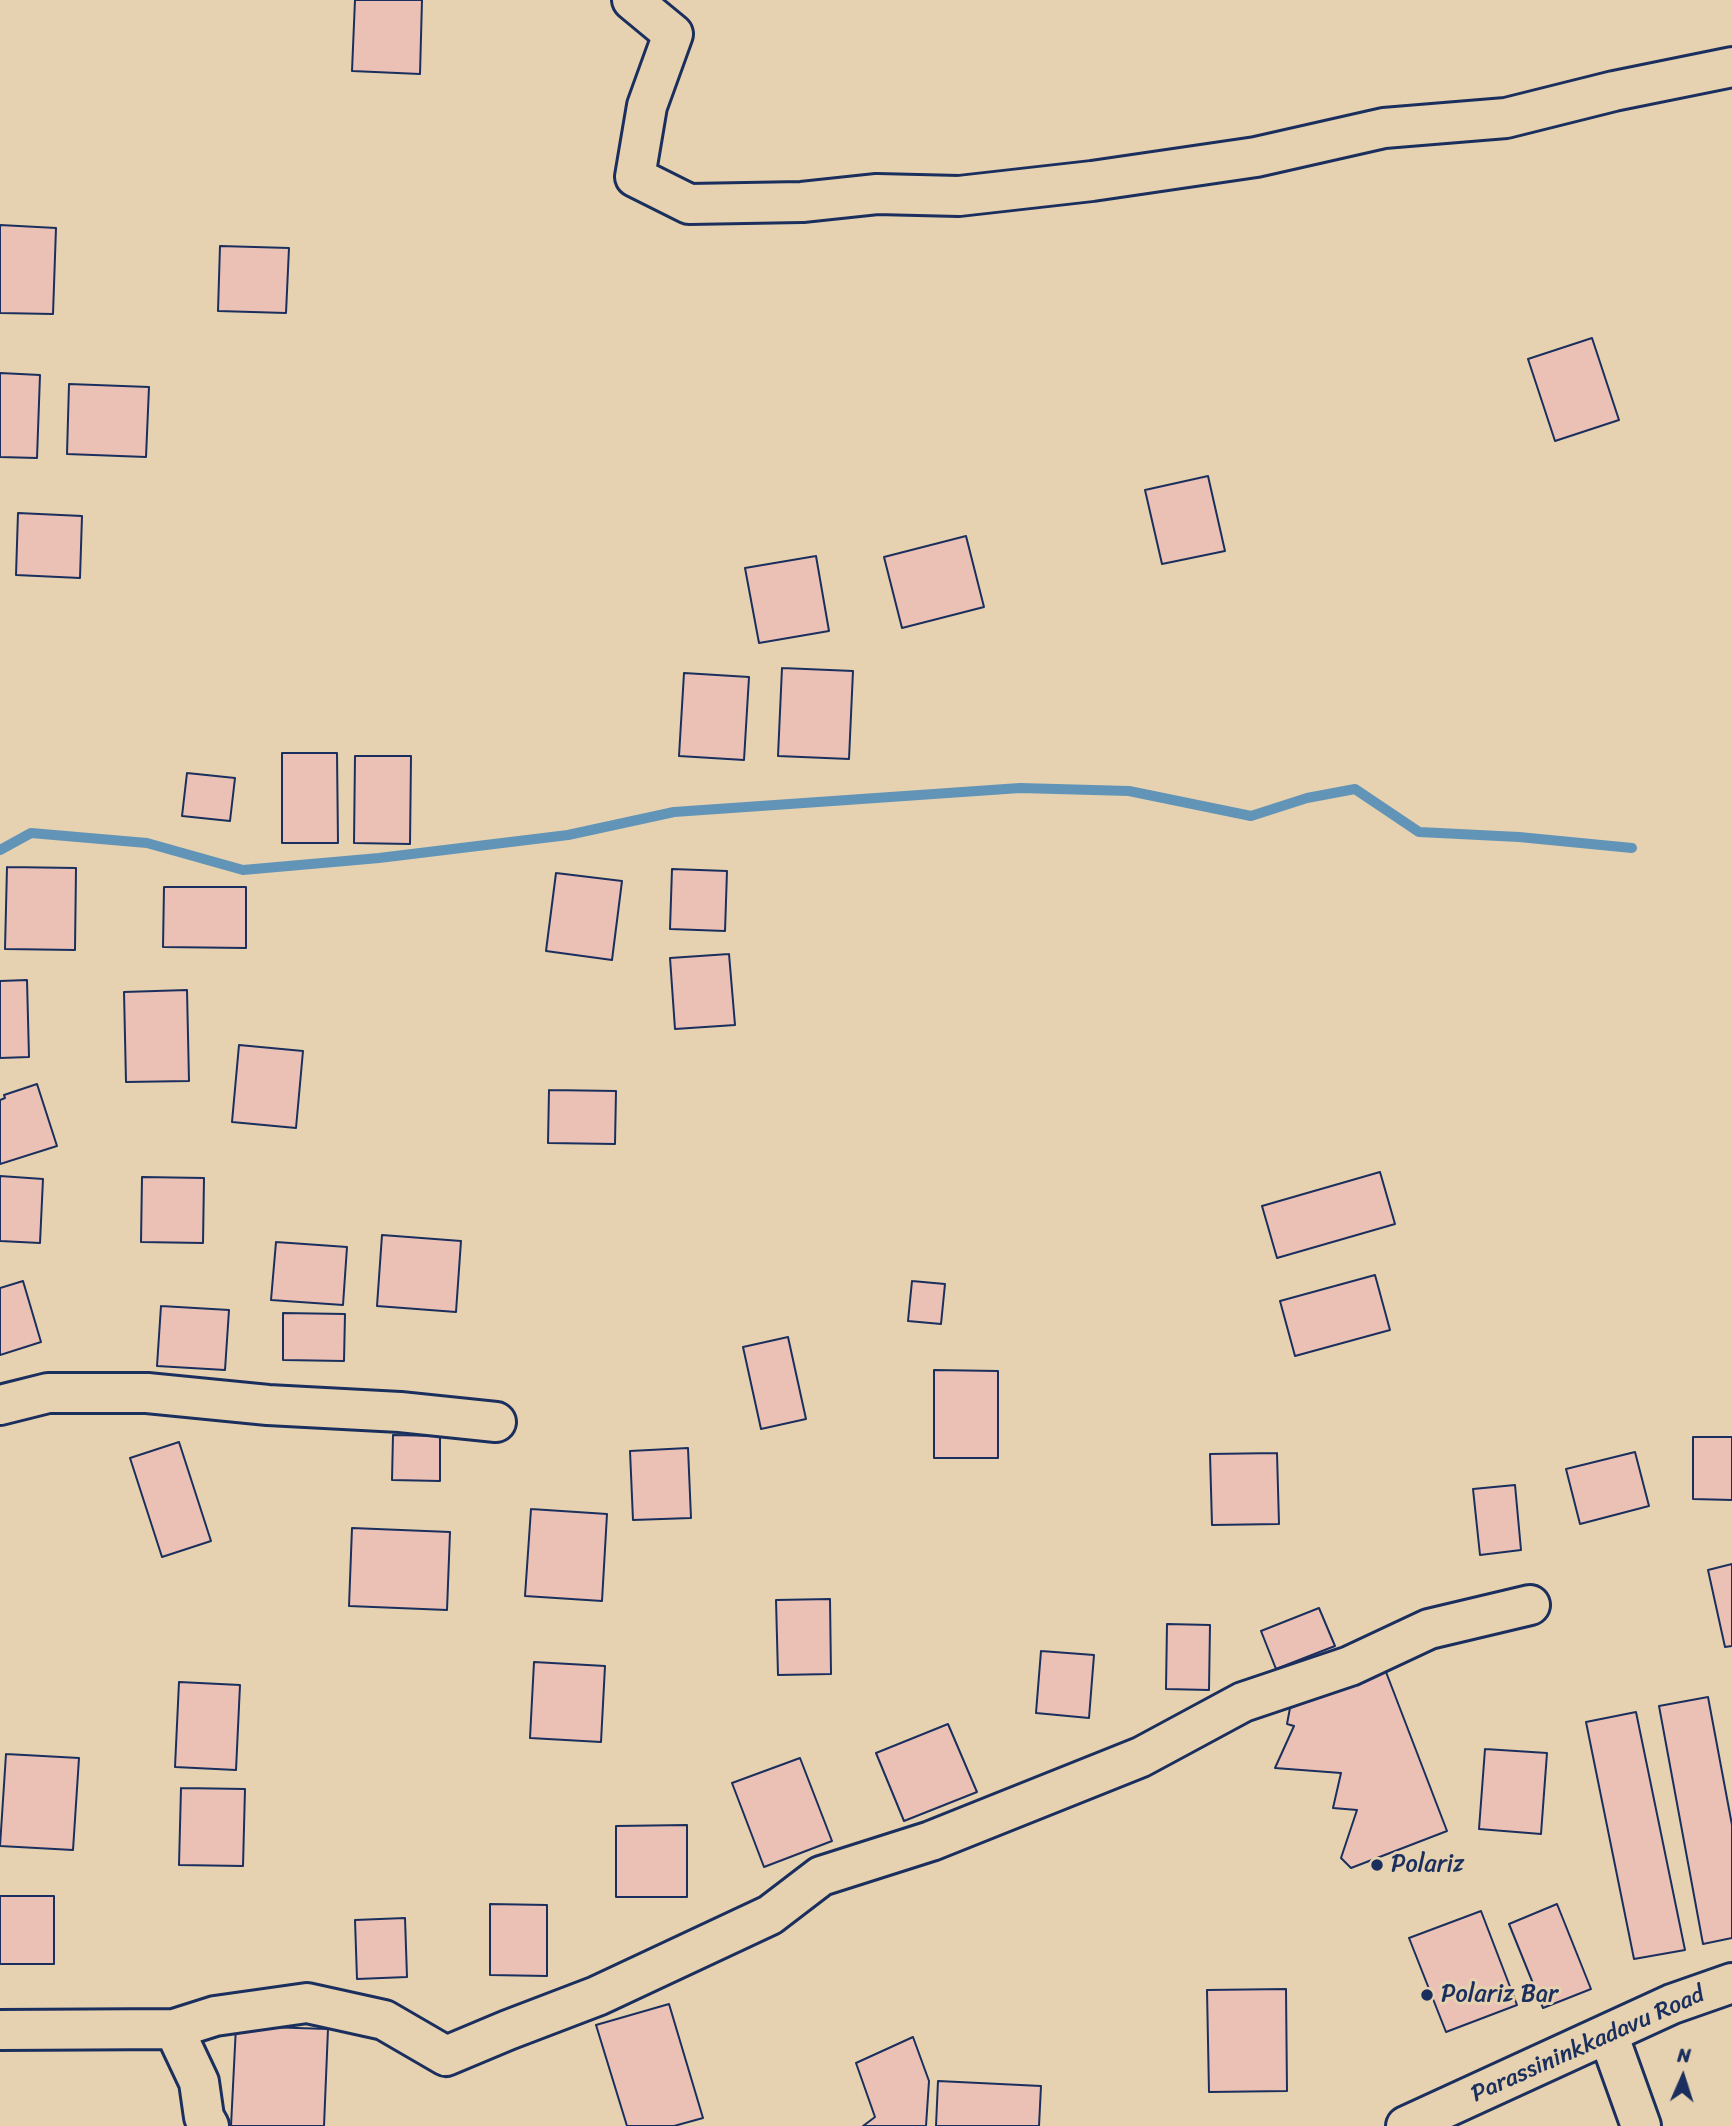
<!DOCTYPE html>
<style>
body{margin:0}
#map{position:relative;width:1732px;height:2126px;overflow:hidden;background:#e6d2b0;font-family:Sriracha,sans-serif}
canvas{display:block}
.north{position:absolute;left:1648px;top:2042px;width:70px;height:70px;-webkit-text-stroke:5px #e6d2b0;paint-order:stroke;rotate:3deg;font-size:19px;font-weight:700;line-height:28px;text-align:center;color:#1b2f5e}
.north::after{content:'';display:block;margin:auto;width:24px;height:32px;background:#1b2f5e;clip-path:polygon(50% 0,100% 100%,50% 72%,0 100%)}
</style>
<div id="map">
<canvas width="1732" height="2126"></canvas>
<div class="north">N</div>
</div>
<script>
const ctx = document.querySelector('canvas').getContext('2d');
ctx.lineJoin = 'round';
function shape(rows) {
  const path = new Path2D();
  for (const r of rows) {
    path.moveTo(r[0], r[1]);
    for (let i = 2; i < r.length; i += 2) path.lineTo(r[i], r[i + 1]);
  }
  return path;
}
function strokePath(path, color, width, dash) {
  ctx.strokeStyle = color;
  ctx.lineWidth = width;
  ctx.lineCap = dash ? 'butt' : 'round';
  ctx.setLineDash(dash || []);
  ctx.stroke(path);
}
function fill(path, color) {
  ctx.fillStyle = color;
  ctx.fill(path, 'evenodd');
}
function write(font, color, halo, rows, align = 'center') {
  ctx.font = font + ' Sriracha,sans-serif';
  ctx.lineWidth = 6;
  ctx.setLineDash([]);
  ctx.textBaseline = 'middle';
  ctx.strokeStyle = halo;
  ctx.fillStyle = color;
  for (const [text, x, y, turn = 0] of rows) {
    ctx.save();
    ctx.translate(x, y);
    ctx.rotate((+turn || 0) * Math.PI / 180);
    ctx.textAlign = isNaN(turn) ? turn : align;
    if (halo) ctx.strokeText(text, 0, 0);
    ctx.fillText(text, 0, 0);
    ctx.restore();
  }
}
const stream = shape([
 [0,850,31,833,147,843,243,870,379,858,568,835,674,812,1020,788,1129,791,1251,816,1307,798,1355,789,1419,832,1519,837,1632,848]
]);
const building = shape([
 [355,0,422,0,420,74,352,71,355,0],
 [0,225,56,228,53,314,0,313,0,225],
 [220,246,289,248,286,313,218,311,220,246],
 [1592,338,1619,420,1555,441,1528,359,1592,338],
 [0,373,40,375,37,458,0,457,0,373],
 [69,384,149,387,146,457,67,454,69,384],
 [1208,476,1225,551,1162,564,1145,490,1208,476],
 [18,513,82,516,80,578,16,575,18,513],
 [966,536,984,607,902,628,884,557,966,536],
 [816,556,829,631,759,643,745,568,816,556],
 [782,668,853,671,849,759,778,756,782,668],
 [684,673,749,677,744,760,679,756,684,673],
 [282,753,337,753,338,843,282,843,282,753],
 [355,756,411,756,410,844,354,843,355,756],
 [187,773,235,778,230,821,182,816,187,773],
 [7,867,76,868,75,950,5,949,7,867],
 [672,869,727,871,725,931,670,929,672,869],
 [556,873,622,881,612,960,546,951,556,873],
 [164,887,246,887,246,948,163,947,164,887],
 [729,954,735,1025,675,1029,670,958,729,954],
 [27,980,29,1057,0,1058,0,981,27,980],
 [187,990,189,1081,126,1082,124,992,187,990],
 [239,1045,303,1051,296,1128,232,1122,239,1045],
 [37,1084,57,1146,0,1164,0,1100,5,1098,4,1095,37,1084],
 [549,1090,616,1091,615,1144,548,1143,549,1090],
 [1380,1172,1395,1224,1277,1258,1262,1206,1380,1172],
 [0,1176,43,1179,40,1243,0,1241,0,1176],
 [142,1177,204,1178,203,1243,141,1242,142,1177],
 [382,1235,461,1241,456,1312,377,1306,382,1235],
 [276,1242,347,1247,343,1305,271,1300,276,1242],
 [1375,1275,1390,1330,1295,1356,1280,1301,1375,1275],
 [23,1281,41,1342,0,1355,0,1288,23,1281],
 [912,1281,945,1284,941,1324,908,1321,912,1281],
 [161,1306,229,1310,225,1370,157,1366,161,1306],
 [283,1313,345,1314,344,1361,283,1360,283,1313],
 [788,1337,806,1419,761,1429,743,1347,788,1337],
 [934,1370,998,1371,998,1458,934,1458,934,1370],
 [393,1435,440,1436,440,1481,392,1480,393,1435],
 [1693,1437,1732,1437,1732,1500,1693,1499,1693,1437],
 [179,1442,211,1541,162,1557,130,1458,179,1442],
 [688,1448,691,1518,633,1520,630,1451,688,1448],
 [1635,1452,1649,1506,1580,1524,1566,1469,1635,1452],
 [1277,1453,1279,1524,1212,1525,1210,1454,1277,1453],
 [1515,1485,1521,1550,1480,1555,1473,1489,1515,1485],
 [531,1509,607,1514,602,1601,525,1596,531,1509],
 [352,1528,450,1532,447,1610,349,1606,352,1528],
 [1732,1564,1732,1646,1725,1647,1708,1570,1732,1564],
 [830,1599,831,1674,778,1675,776,1600,830,1599],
 [1319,1608,1335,1646,1276,1669,1261,1631,1319,1608],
 [1167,1624,1210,1625,1209,1690,1166,1689,1167,1624],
 [1041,1651,1094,1655,1089,1718,1036,1713,1041,1651],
 [534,1662,605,1666,601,1742,530,1738,534,1662],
 [1386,1672,1447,1831,1351,1868,1341,1858,1357,1810,1333,1808,1341,1773,1275,1768,1294,1726,1287,1724,1290,1708,1386,1672],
 [179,1682,240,1685,236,1770,175,1767,179,1682],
 [1708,1697,1732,1825,1732,1938,1703,1944,1659,1706,1708,1697],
 [1636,1712,1685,1950,1634,1959,1586,1722,1636,1712],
 [948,1724,977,1792,904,1821,876,1753,948,1724],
 [1485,1749,1547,1753,1541,1834,1479,1829,1485,1749],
 [6,1754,79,1758,73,1850,0,1846,6,1754],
 [800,1758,832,1841,764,1867,732,1783,800,1758],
 [181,1788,245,1789,243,1866,179,1865,181,1788],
 [687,1825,687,1897,616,1897,616,1826,687,1825],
 [0,1896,54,1896,54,1964,0,1964,0,1896],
 [490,1904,547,1905,547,1976,490,1975,490,1904],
 [1557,1904,1591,1989,1543,2008,1509,1924,1557,1904],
 [1481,1911,1517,2005,1446,2032,1409,1938,1481,1911],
 [405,1918,407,1977,357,1979,355,1920,405,1918],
 [1286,1989,1287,2091,1209,2092,1207,1990,1286,1989],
 [669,2004,703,2118,674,2126,627,2126,596,2025,669,2004],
 [236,2026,328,2029,324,2126,231,2126,236,2026],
 [913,2037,929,2081,926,2126,863,2126,875,2117,856,2063,913,2037],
 [938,2081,1041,2086,1039,2126,936,2126,938,2081]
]);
const minor = shape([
 [632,0,673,34,647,106,635,177,689,204,802,202,877,194,959,196,1092,181,1256,157,1384,128,1506,118,1614,91,1732,67],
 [0,1405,48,1393,147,1393,268,1405,400,1412,496,1422],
 [0,2030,174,2029],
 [1608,2034,1641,2126],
 [209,2126,204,2117,199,2082,174,2029,215,2016,307,2003,384,2020,446,2056,508,2030,597,1996,770,1915,821,1876,931,1841,1141,1757,1243,1702,1350,1666,1429,1629,1530,1605]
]);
const secondary = shape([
 [1406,2126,1672,2004,1732,1983]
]);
const markers = [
 [1377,1865,7,"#1b2f5e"],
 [1427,1995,7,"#1b2f5e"]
];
const poiNames = [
 ["Polariz",1391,1865],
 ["Polariz Bar",1441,1995]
];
const streetNames = [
 ["Parassininkkadavu Road",1588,2045,-24]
];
strokePath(stream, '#6294b7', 10);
fill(building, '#ebc1b5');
strokePath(building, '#1b2f5e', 2);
strokePath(minor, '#1b2f5e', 44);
strokePath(secondary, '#1b2f5e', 44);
strokePath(minor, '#e6d2b0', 38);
strokePath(secondary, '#e6d2b0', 38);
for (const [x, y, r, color] of markers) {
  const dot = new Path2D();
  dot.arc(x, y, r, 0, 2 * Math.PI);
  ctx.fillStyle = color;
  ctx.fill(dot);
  strokePath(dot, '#e6d2b0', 2.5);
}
write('24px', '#1b2f5e', '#e6d2b0', poiNames, 'left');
write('24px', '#1b2f5e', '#e6d2b0', streetNames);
</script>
